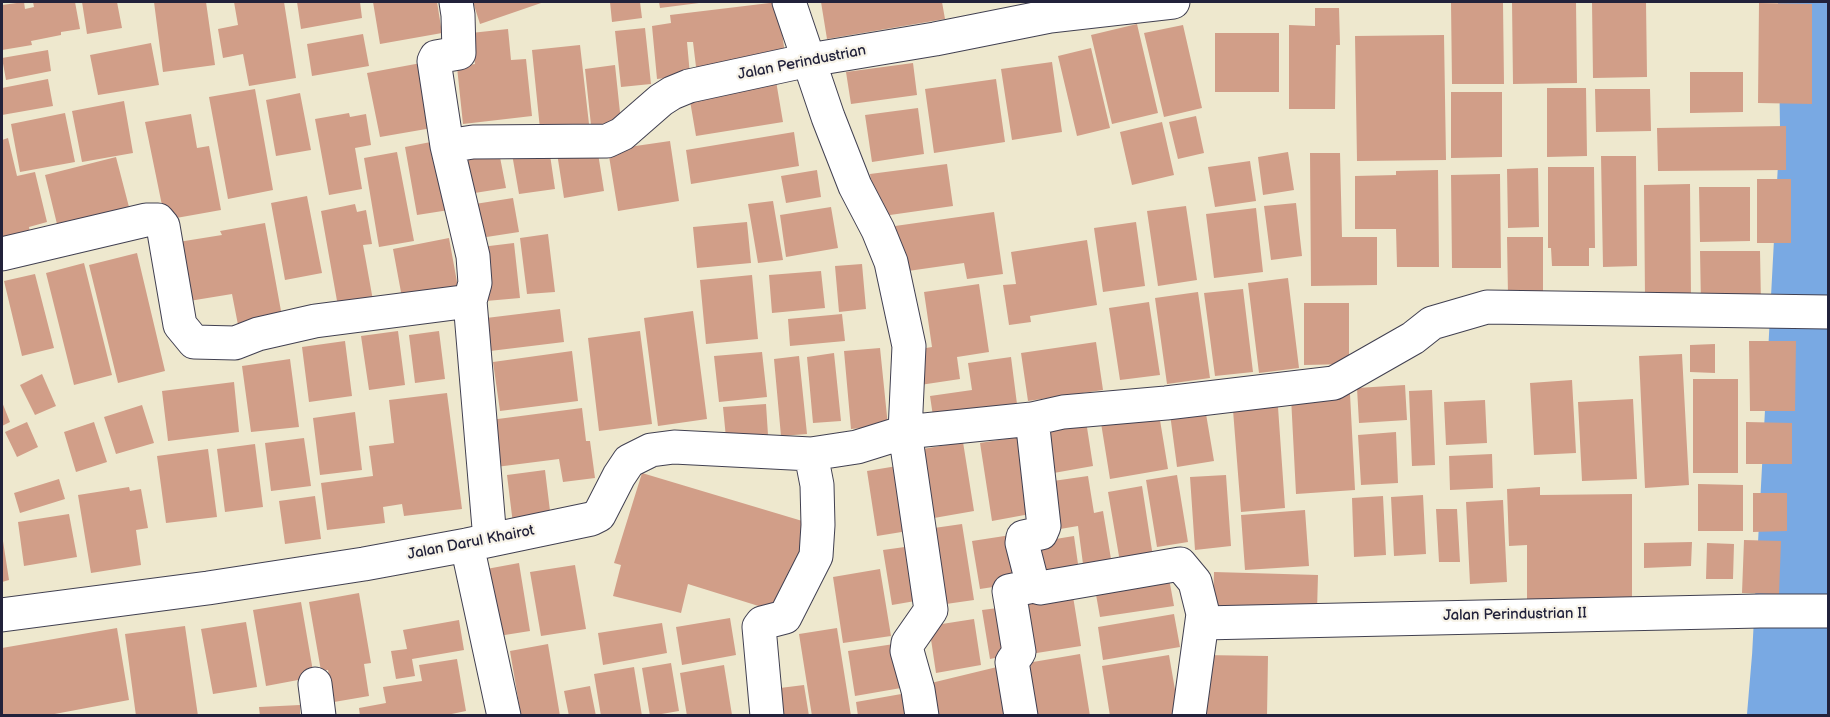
<!DOCTYPE html>
<style>
body{margin:0}
#map{position:relative;width:1830px;height:717px;overflow:hidden;background:#eee8ce;font-family:"Balsamiq Sans",sans-serif}
canvas{display:block}
.frame{position:absolute;inset:0;border:3px solid #22223b;pointer-events:none}
</style>
<div id="map">
<canvas width="1830" height="717"></canvas>
<div class="frame"></div>
</div>
<script>
const ctx = document.querySelector('canvas').getContext('2d');
ctx.lineJoin = 'round';
function shape(rows) {
  const path = new Path2D();
  for (const r of rows) {
    path.moveTo(r[0], r[1]);
    for (let i = 2; i < r.length; i += 2) path.lineTo(r[i], r[i + 1]);
  }
  return path;
}
function strokePath(path, color, width, dash) {
  ctx.strokeStyle = color;
  ctx.lineWidth = width;
  ctx.lineCap = dash ? 'butt' : 'round';
  ctx.setLineDash(dash || []);
  ctx.stroke(path);
}
function fill(path, color) {
  ctx.fillStyle = color;
  ctx.fill(path, 'evenodd');
}
function write(font, color, halo, rows, align = 'center') {
  ctx.font = font + ' "Balsamiq Sans",sans-serif';
  ctx.lineWidth = 4.5;
  ctx.setLineDash([]);
  ctx.textBaseline = 'middle';
  ctx.strokeStyle = halo;
  ctx.fillStyle = color;
  for (const [text, x, y, turn = 0] of rows) {
    ctx.save();
    ctx.translate(x, y);
    ctx.rotate((+turn || 0) * Math.PI / 180);
    ctx.textAlign = isNaN(turn) ? turn : align;
    if (halo) ctx.strokeText(text, 0, 0);
    ctx.fillText(text, 0, 0);
    ctx.restore();
  }
}
const river = shape([
 [1787,716,1792,657,1820,127,1818,2]
]);
const building = shape([
 [24,2,25,9,34,7,33,2,75,2,80,29,61,32,61,35,31,41,32,45,2,50,2,5],
 [82,2,117,2,122,28,87,34],
 [154,2,206,2,215,65,163,72],
 [234,2,284,2,296,78,249,86,243,54,223,58,218,29,238,25],
 [297,2,360,2,362,18,301,29],
 [373,2,437,2,442,33,380,44],
 [473,2,544,2,480,24],
 [610,2,640,2,642,18,612,22],
 [659,2,699,2,699,3,660,8],
 [778,2,786,62,697,75,693,42,687,42,690,75,657,79,652,26,671,23,670,15],
 [821,2,942,2,945,19,827,39],
 [1512,2,1576,2,1577,83,1513,84],
 [1592,2,1646,2,1647,77,1593,78],
 [1451,3,1503,3,1504,84,1452,84],
 [1759,3,1812,4,1812,104,1758,103],
 [1315,8,1339,8,1340,45,1336,45,1335,109,1289,109,1289,25,1315,26],
 [1137,24,1158,113,1112,124,1091,35],
 [1183,25,1202,108,1164,117,1144,33],
 [645,28,651,84,621,87,615,31],
 [508,29,511,60,526,59,532,116,463,124,457,67,475,64,471,33],
 [1215,33,1279,33,1279,92,1215,92],
 [363,34,369,66,312,76,307,44],
 [1444,35,1446,160,1357,161,1355,36],
 [151,43,159,85,98,95,90,55],
 [580,45,589,124,540,129,532,50],
 [1091,48,1110,128,1077,136,1058,56],
 [48,50,51,71,6,80,2,58],
 [1052,62,1062,132,1012,140,1001,69],
 [421,63,432,128,380,137,367,73],
 [913,63,917,95,851,104,846,72],
 [615,65,621,122,591,125,585,69],
 [1690,72,1743,72,1743,112,1690,113],
 [48,79,53,106,2,115,2,88],
 [996,79,1005,142,934,153,925,89],
 [776,81,783,122,696,136,689,95],
 [1547,88,1586,88,1587,156,1547,157],
 [255,89,273,190,228,199,209,97],
 [1595,89,1650,89,1651,131,1596,132],
 [1451,92,1502,92,1502,157,1451,158],
 [300,93,311,150,276,156,266,100],
 [124,101,133,153,82,162,72,111],
 [918,108,924,154,872,162,865,115],
 [65,113,75,162,20,172,11,124],
 [349,113,350,117,366,114,371,145,355,148,362,189,329,195,315,119],
 [191,114,197,148,209,146,221,210,165,220,145,122],
 [1196,116,1204,153,1178,159,1169,122],
 [1162,122,1174,175,1132,185,1120,132],
 [1786,126,1786,170,1658,171,1657,128],
 [794,132,799,166,691,184,686,150],
 [8,138,17,176,35,172,47,222,29,227,30,233,2,240,2,140],
 [436,141,449,210,417,215,405,147],
 [670,141,679,201,618,211,608,150],
 [498,147,506,188,462,195,455,154],
 [597,147,604,191,564,198,557,153],
 [549,148,555,189,519,194,512,154],
 [397,152,414,241,379,247,364,158],
 [1288,152,1294,190,1263,195,1258,157],
 [1310,153,1340,153,1342,237,1377,237,1377,285,1311,286],
 [1601,156,1636,156,1637,266,1603,267],
 [116,157,129,207,125,208,128,221,109,226,105,213,57,224,45,175],
 [1250,161,1256,201,1215,207,1208,167],
 [947,164,953,206,876,217,870,174],
 [1548,167,1594,167,1595,248,1589,248,1589,266,1552,266,1551,248,1548,248],
 [1538,168,1539,227,1508,228,1507,169],
 [817,170,821,197,786,203,781,176],
 [1438,170,1439,267,1397,267,1396,229,1355,229,1355,176,1396,175,1396,171],
 [1500,174,1501,268,1452,268,1451,175],
 [1757,179,1791,179,1791,243,1757,243],
 [1690,184,1691,297,1645,298,1644,185],
 [1699,187,1750,187,1750,241,1700,242],
 [307,196,322,273,285,280,271,203],
 [513,198,519,232,480,238,475,204],
 [773,201,783,260,758,263,748,204],
 [1296,203,1302,256,1271,260,1264,206],
 [355,204,357,212,366,210,372,244,363,245,374,306,339,312,321,211],
 [1186,206,1197,280,1158,286,1147,211],
 [831,207,838,248,786,257,780,215],
 [1256,208,1263,272,1214,278,1206,214],
 [994,212,1003,274,967,279,964,263,901,272,895,226],
 [747,222,751,263,697,268,693,227],
 [1136,222,1145,286,1103,292,1094,228],
 [265,223,283,322,239,330,232,294,183,302,172,243,222,235,220,231],
 [548,234,555,292,527,294,520,238],
 [1507,237,1543,237,1543,294,1508,295],
 [449,238,459,293,403,303,393,249],
 [1087,240,1097,305,1030,316,1031,322,1009,325,1003,285,1016,284,1011,252],
 [514,243,520,298,486,301,481,247],
 [1700,251,1760,251,1761,304,1701,305],
 [137,253,165,371,118,383,89,265],
 [84,263,112,375,74,385,46,273],
 [862,264,866,309,839,312,835,266],
 [821,271,825,308,772,313,769,275],
 [35,274,54,348,22,356,4,281],
 [752,275,758,339,706,344,700,280],
 [1288,278,1299,368,1259,373,1248,283],
 [979,284,989,352,957,357,960,379,920,385,914,350,932,347,924,292],
 [1243,289,1253,372,1215,376,1204,293],
 [1198,292,1210,378,1167,384,1155,298],
 [1149,302,1160,375,1120,380,1109,308],
 [1304,303,1349,303,1349,364,1304,365],
 [560,309,564,342,482,352,478,319],
 [693,311,707,419,658,426,644,318],
 [842,314,845,341,790,346,788,319],
 [398,331,405,385,369,390,361,336],
 [439,331,445,379,415,383,409,335],
 [640,331,652,424,599,431,588,338],
 [345,341,352,396,309,402,302,347],
 [1749,341,1796,341,1795,411,1750,411],
 [1096,342,1103,390,1028,401,1021,353],
 [1715,344,1715,373,1690,372,1690,345],
 [880,348,888,426,851,429,844,351],
 [572,351,578,401,500,411,493,362],
 [762,352,767,397,719,402,714,356],
 [834,353,841,421,813,423,807,357],
 [1682,354,1689,485,1645,488,1639,356],
 [799,356,807,434,781,436,774,359],
 [1011,357,1018,412,934,423,930,396,972,390,968,363],
 [290,359,299,427,251,432,242,366],
 [42,374,56,406,35,415,20,385],
 [1693,379,1738,379,1738,473,1693,473],
 [1572,380,1576,453,1534,455,1530,383],
 [234,382,239,432,168,441,162,391],
 [1405,385,1407,420,1359,423,1357,388],
 [1432,390,1435,465,1412,466,1409,391],
 [447,393,462,509,404,516,402,504,383,507,385,523,327,530,321,483,373,476,369,446,394,443,389,400],
 [1350,394,1355,490,1296,494,1291,397],
 [1633,399,1637,479,1582,481,1578,402],
 [1485,400,1487,443,1446,445,1444,402],
 [2,402,10,422,2,426],
 [766,404,768,435,726,438,723,407],
 [142,405,154,443,116,454,104,417],
 [1278,407,1285,508,1241,512,1233,410],
 [582,408,586,441,590,441,595,478,563,482,559,459,496,467,490,420],
 [1205,408,1214,461,1177,467,1170,414],
 [355,412,362,470,320,475,313,418],
 [1159,414,1168,469,1110,479,1101,423],
 [1086,421,1093,466,1048,474,1041,429],
 [27,422,38,447,17,457,5,432],
 [94,422,107,462,76,472,64,432],
 [1746,422,1792,423,1792,464,1746,464],
 [1396,432,1398,483,1361,485,1358,435],
 [1017,437,1030,514,992,521,980,443],
 [304,438,311,486,271,491,265,443],
 [963,442,974,511,934,518,923,449],
 [255,444,263,507,225,512,217,449],
 [208,449,217,517,166,523,157,456],
 [1492,454,1493,488,1450,490,1449,456],
 [903,465,914,530,877,536,867,471],
 [545,470,551,519,513,524,507,475],
 [642,473,809,523,781,613,688,584,681,613,613,596,621,565,614,563],
 [1177,475,1188,542,1157,547,1146,480],
 [1226,475,1231,546,1195,550,1190,477],
 [1088,476,1094,513,1103,511,1111,559,1083,564,1078,526,1054,530,1046,482],
 [59,479,65,499,20,513,14,493],
 [1698,484,1743,485,1743,531,1698,531],
 [1142,486,1153,557,1120,562,1108,492],
 [129,487,130,491,141,489,148,528,136,530,141,565,91,573,78,495],
 [1540,487,1540,495,1632,494,1632,604,1527,604,1527,545,1509,546,1507,489],
 [1753,493,1787,493,1787,531,1753,532],
 [1423,495,1426,554,1394,556,1391,497],
 [315,496,321,539,285,544,279,501],
 [1383,496,1386,555,1354,557,1352,498],
 [1503,500,1507,582,1470,584,1466,502],
 [1436,509,1457,509,1460,562,1439,562],
 [1305,510,1309,566,1245,570,1241,515],
 [69,514,77,557,24,566,18,522],
 [962,524,974,600,939,605,927,529],
 [1011,535,1019,583,980,589,972,541],
 [1074,536,1079,571,1036,578,1031,543],
 [1744,540,1781,541,1779,594,1742,593],
 [3,541,9,580,2,582,2,542],
 [1692,542,1691,566,1644,568,1644,543],
 [1707,543,1734,544,1733,579,1706,579],
 [912,546,921,600,892,605,883,550],
 [519,563,530,631,492,637,481,570],
 [575,565,586,629,541,636,530,572],
 [880,569,891,636,843,643,833,577],
 [1214,572,1318,575,1317,611,1213,608],
 [1169,578,1174,606,1100,617,1095,589],
 [1072,590,1081,646,1024,655,1015,599],
 [359,593,371,663,364,664,369,696,334,702,328,670,321,671,309,602],
 [301,602,314,677,266,686,253,610],
 [1006,607,1014,654,990,659,982,610],
 [1174,614,1180,647,1103,660,1098,627],
 [730,618,736,655,682,665,676,627],
 [974,619,981,665,936,673,929,626],
 [459,620,464,650,412,659,415,676,396,679,391,651,407,649,403,630],
 [246,622,257,687,213,694,201,629],
 [662,623,667,653,603,665,598,633],
 [185,626,198,716,136,716,125,634],
 [117,628,129,700,44,716,2,716,2,648],
 [837,628,851,716,812,716,799,634],
 [548,644,560,716,521,716,510,651],
 [894,644,901,688,855,696,848,651],
 [1080,654,1090,716,1035,716,1027,663],
 [1169,655,1179,713,1164,716,1110,716,1102,666],
 [1202,655,1268,656,1267,716,1201,716],
 [457,659,466,711,442,716,360,716,359,708,386,703,383,687,422,681,419,665],
 [671,663,679,711,650,716,642,668],
 [724,665,732,715,687,716,680,673],
 [634,667,642,716,601,716,594,674],
 [997,667,1010,716,939,716,931,683],
 [804,685,809,716,776,716,772,689],
 [590,686,596,716,569,716,564,691],
 [907,693,910,716,858,716,856,702],
 [300,705,300,716,260,716,259,707]
]);
const street = shape([
 [456,2,458,15,459,53,436,57,434,61,447,146,473,256,475,283,470,301,490,540],
 [789,2,828,117,855,186,878,230,891,262,909,346,905,432,931,610,908,643,907,651,918,690,922,716],
 [447,146,473,142,607,141,622,134,661,100,672,93,689,86,809,60,935,39,1050,16,1173,2],
 [2,254,146,220,158,220,163,226,180,325,194,342,235,343,258,334,315,321,470,301],
 [1032,419,1044,526,1041,533,1023,537,1022,543,1033,586,1040,588,1180,564,1195,582,1203,614,1189,716],
 [467,545,504,716],
 [2,615,208,588,364,564,467,545,591,519,599,515,619,476,629,461,651,450,674,447,811,454,857,447,905,432,1032,419,1063,412,1166,403,1334,383,1413,338,1432,323,1487,307,1828,312],
 [1202,623,1760,611,1828,611],
 [315,684,319,716],
 [767,716,759,627,762,623,785,617,816,556,818,525,817,485,811,454],
 [1021,716,1012,662,1019,652,1009,591,1033,586]
]);
const streetNames = [
 ["Jalan Perindustrian",802,63,-11],
 ["Jalan Darul Khairot",471,543,-11],
 ["Jalan Perindustrian II",1515,615,-1]
];
strokePath(river, '#79a9e3', 80);
fill(building, '#d19e88');
strokePath(street, '#414051', 35);
strokePath(street, '#fff', 33);
write('15px', '#22223b', '#f7f3e8', streetNames);
</script>
